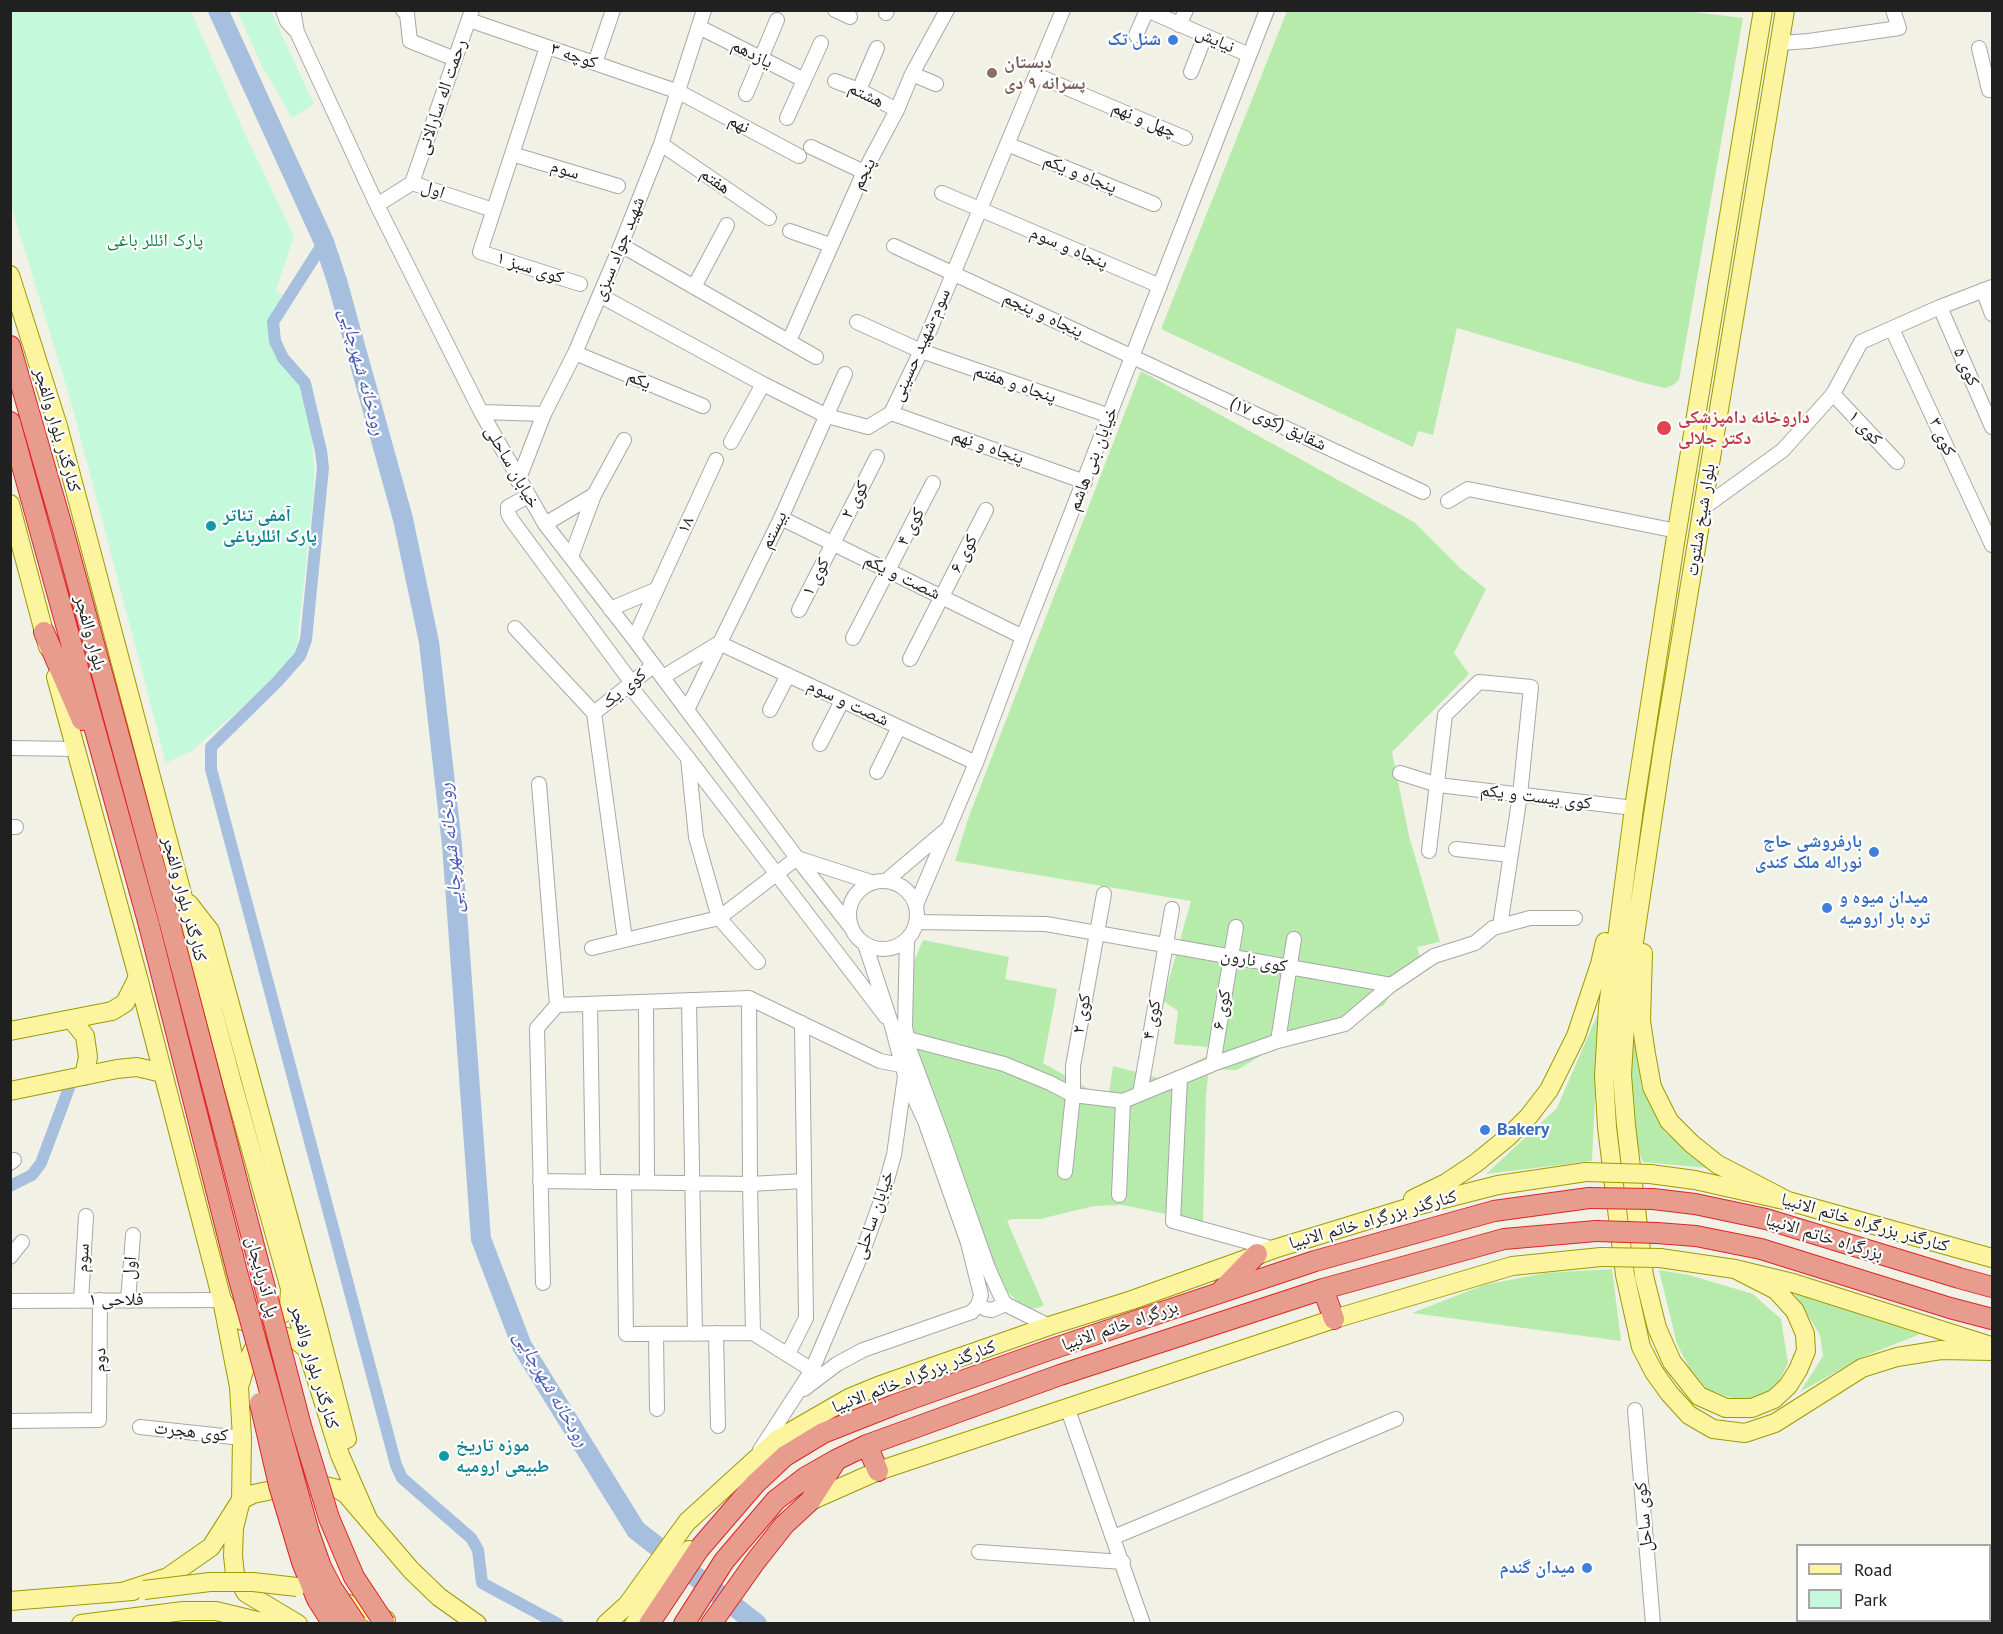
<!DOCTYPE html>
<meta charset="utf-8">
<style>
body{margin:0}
#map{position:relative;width:2003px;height:1634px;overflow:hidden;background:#f1f1e6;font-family:"PT Sans",sans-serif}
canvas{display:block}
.frame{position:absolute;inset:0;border:12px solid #202020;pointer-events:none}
.legend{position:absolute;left:1796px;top:1544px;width:195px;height:78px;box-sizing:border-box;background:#fff;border:2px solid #a6a6a6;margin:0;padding:8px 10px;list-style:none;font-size:18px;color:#202020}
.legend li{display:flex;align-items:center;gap:12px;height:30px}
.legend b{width:30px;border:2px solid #a6a6a6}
</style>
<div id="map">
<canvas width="2003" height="1634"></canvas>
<div class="frame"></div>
<ul class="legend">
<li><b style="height:8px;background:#fdf4a0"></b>Road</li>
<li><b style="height:16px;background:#c4fadb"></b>Park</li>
</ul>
</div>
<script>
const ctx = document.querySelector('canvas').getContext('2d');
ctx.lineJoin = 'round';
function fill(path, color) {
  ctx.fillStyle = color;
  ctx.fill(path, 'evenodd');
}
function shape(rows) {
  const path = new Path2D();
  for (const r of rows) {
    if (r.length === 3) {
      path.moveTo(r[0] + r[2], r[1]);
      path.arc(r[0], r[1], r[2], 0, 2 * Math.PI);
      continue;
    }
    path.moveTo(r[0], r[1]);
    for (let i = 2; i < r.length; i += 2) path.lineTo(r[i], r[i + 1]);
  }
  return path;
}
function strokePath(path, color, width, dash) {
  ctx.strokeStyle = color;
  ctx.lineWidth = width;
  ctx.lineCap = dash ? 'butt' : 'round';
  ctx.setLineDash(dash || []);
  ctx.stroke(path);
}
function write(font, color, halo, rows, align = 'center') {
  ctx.font = font + ' "PT Sans","Noto Naskh Arabic",sans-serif';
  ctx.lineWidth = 4.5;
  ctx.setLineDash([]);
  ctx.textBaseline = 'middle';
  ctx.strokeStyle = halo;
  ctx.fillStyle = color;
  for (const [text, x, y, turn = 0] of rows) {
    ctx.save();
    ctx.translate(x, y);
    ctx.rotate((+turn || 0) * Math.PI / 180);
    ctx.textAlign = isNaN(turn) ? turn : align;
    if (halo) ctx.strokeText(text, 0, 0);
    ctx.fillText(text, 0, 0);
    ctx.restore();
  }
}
const grass = shape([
 [1686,11,1743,18,1679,380,1673,385,1665,388,1644,383,1457,328,1433,435,1418,431,1413,447,1161,329,1287,11],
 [1141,371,1414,522,1460,568,1486,589,1454,653,1469,674,1392,752,1409,836,1440,942,1417,947,1421,961,1402,975,1384,1005,1344,1026,1282,1043,1237,1070,1209,1069,1206,1094,1203,1222,1123,1205,1094,1206,1040,1219,1012,1219,1007,1221,1044,1306,1032,1309,1018,1302,1006,1290,998,1277,912,1080,910,1060,912,1039,911,989,913,964,923,940,1009,957,1005,979,1057,989,1043,1063,1092,1091,1109,1092,1113,1066,1162,1079,1207,1056,1208,1047,1174,1044,1178,1011,1163,1001,1191,901,955,861,969,816],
 [1599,1011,1592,1161,1486,1174,1557,1108],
 [1636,1015,1641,1087,1664,1131,1707,1168,1643,1162,1633,1136,1629,1083],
 [1612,1269,1621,1341,1412,1313,1484,1285,1545,1273],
 [1659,1270,1689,1275,1753,1294,1781,1319,1788,1363,1775,1390,1742,1402,1707,1389,1690,1369,1677,1344],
 [1795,1294,1920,1334,1860,1358,1800,1392,1823,1356,1820,1335]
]);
const park = shape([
 [10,11,191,11,246,136,294,236,276,290,282,295,268,331,273,348,297,378,307,397,312,434,314,466,314,491,296,654,255,696,192,751,166,763,71,402,11,205],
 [237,11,271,11,314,104,292,118,263,68]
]);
const canal = shape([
 [324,242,273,322,275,341,283,358,305,383,321,451,323,468,306,640,300,656,277,682,211,747,211,769,396,1465,402,1478,471,1538,478,1550,482,1583,558,1624],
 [10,1186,32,1175,41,1163,69,1088]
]);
const river = shape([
 [218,10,324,242,337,281,403,519,429,642,452,845,481,1239,522,1346,636,1530,757,1624]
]);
const minor = shape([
 [283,10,287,21,297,32,377,205,481,412,545,524,634,639,797,858,850,926],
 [293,10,297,32],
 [403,10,407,14,410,41,455,59],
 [835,10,850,17],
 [886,13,887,10],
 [469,20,679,92,799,156],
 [1179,25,1186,10],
 [699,27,804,80],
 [1136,35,1147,10,1249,55],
 [1780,43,1809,41,1899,28,1893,10],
 [547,47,480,252,580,284],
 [1979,48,1989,90,1992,90],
 [595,63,613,10],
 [1191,72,1205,36],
 [912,74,936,84],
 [1036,75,1185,138],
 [835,81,859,90,897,110],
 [859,90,877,48],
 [746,94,777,20],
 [787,118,821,43],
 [661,144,769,218],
 [1007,144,1154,204],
 [811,147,864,172],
 [512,154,618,186],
 [412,183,472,10],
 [942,193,1160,286],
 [377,205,412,183,493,210],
 [790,231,830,245],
 [621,245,816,357],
 [894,246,1423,492],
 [694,287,727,225],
 [1983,290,1992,314],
 [601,296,763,384,827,416,868,427,891,413,921,351,1063,10],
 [1940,307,1992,427],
 [857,322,921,351,1110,416],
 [1892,329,1992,545],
 [789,341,864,172,897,110,912,74,947,10],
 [575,353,703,406],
 [1833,394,1897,462],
 [481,412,544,414],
 [891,413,1085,482],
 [731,442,763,384],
 [518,481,544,414,575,353,621,245,661,144,704,10],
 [528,496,508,507,508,513,511,519,632,683],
 [1448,501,1468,489,1677,531],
 [1703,508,1783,450,1833,394,1861,342,1940,307,1992,287],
 [781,518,1023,637],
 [545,524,594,495],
 [571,557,594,495,624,440],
 [610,609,655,590],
 [799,610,877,457],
 [515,628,594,713,625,940,719,918,797,858],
 [853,638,933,483],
 [634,639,716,460],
 [719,643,976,763],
 [910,659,986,510],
 [663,677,719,643],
 [629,685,688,758,696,837,719,918,758,962],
 [687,710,781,518,845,374],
 [770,710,788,675],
 [594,713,654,665],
 [820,744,842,701],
 [10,748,77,749],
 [688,758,886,1017],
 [877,772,899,727],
 [1400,773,1438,785,1634,808],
 [539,784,557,1005,749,998,880,1061,901,1065],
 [10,827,16,827],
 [1456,849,1511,855],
 [1429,851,1445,715,1479,682,1531,687,1520,795,1500,926],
 [797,858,871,882],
 [887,880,947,829],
 [883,915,34],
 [916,905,976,763,1023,637,1267,10],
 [916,922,1046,924,1391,985],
 [907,939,905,1027,910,1051,941,1134,988,1268,1003,1301,1007,1305,1049,1326],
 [592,948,625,940],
 [749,998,750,1184,753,1333],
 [689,1000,695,1334],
 [646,1002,647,1182],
 [590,1004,593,1182],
 [908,1039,1004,1064,1050,1083,1073,1095,1123,1101,1213,1064,1278,1041,1345,1024,1391,985,1434,956,1475,943,1493,928,1530,918,1575,918],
 [1278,1041,1294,939],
 [1213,1064,1236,927],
 [1180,1078,1173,1221,1274,1249],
 [1140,1094,1172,909],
 [10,1163,14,1160],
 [1065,1172,1073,1095,1073,1066,1104,894],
 [540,1181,750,1184,804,1181],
 [624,1182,626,1334,753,1333,812,1370],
 [1119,1195,1123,1101],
 [10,1257,22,1242],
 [543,1283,537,1028,557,1005],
 [81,1300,86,1216],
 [10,1301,222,1300],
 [128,1301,133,1235],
 [978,1305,986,1309,992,1310,1001,1306,1003,1301],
 [716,1333,718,1426],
 [656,1334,657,1409],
 [788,1354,806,1318,802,1023],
 [804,1389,837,1364,863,1350,972,1312,978,1305,981,1295,968,1243,925,1121,905,1078],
 [1067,1407,1143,1624],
 [1635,1410,1653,1624],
 [10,1421,99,1420,100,1300],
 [140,1427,242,1438],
 [760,1450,812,1370,864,1248,881,1201,894,1155,905,1076,892,1026,865,944],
 [1114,1537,1396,1419],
 [979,1552,1123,1562]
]);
const major = shape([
 [1763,10,1675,543,1634,808,1608,1007,1604,1076,1607,1127,1625,1275,1641,1347,1654,1372,1669,1393,1689,1415,1713,1429,1745,1433,1775,1423,1862,1368,1897,1357,1941,1350,1992,1351],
 [10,275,58,426,232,1082,307,1349,340,1455,368,1519],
 [10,504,48,647],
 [56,677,138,977,222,1300,239,1387,242,1438,241,1500,234,1528,233,1556,235,1574,246,1593,298,1624],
 [189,904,210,931,315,1315,347,1439],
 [1643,953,1641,1021,1646,1054,1652,1087,1669,1121,1692,1144,1717,1164,1788,1201],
 [71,1019,85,1036,88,1057,84,1076],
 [10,1031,112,1011,125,1003,138,977],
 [10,1091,117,1069,137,1067,162,1073],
 [1650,1174,1695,1180,1788,1201,1992,1258],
 [1413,1199,1446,1183,1476,1163,1508,1137,1529,1116,1549,1090,1576,1036,1600,964,1605,942],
 [1660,1258,1735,1269,1793,1283,1991,1346],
 [1735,1269,1776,1290,1795,1311,1805,1334,1806,1351,1798,1370,1788,1386,1774,1399,1752,1408,1726,1408,1699,1396,1672,1362,1657,1328,1644,1276,1626,1125,1622,1075,1626,1007,1631,962,1663,748,1785,10],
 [223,1301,229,1312,236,1318,243,1321,262,1323,272,1320,285,1312,289,1306,290,1289],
 [240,1384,246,1364,254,1348,265,1340,278,1336,293,1338,307,1349],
 [810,1501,878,1471,1334,1319,1512,1266,1601,1257],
 [122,1592,168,1577,211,1547,241,1500,253,1494,282,1488,321,1485,338,1489,346,1494,411,1570,439,1597,477,1624],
 [334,1599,366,1610,386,1620],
 [10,1601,133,1591],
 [81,1624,183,1611,216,1611,270,1624],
 [606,1624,627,1605,687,1522,778,1439,849,1398,878,1386,1049,1326,1132,1300,1274,1249,1404,1209,1498,1185,1586,1172],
 [634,1624,689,1550]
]);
const highway = shape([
 [10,346,63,530,169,920],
 [10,422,149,925],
 [44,632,82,720],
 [1653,1199,1695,1204,1766,1219,1959,1278,1992,1287],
 [1657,1233,1696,1236,1761,1249,1950,1308,1992,1319],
 [1323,1289,1334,1319],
 [1221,1291,1257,1254],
 [867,1445,878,1471],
 [649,1624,699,1549,755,1484,785,1456,823,1433,894,1405,1049,1350,1315,1261,1494,1211,1589,1198],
 [684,1624,724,1561,776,1500,806,1477,836,1460,867,1445,1060,1375,1323,1289,1504,1239,1596,1231],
 [711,1624,755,1562,784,1525,810,1501,835,1462]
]);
const majorBridge = shape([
 [1586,1172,1650,1174],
 [1601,1257,1660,1258],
 [144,1590,210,1582,253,1582,297,1587]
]);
const highwayBridge = shape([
 [169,920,301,1426,329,1518,354,1577,385,1624],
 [149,925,237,1272,309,1533,321,1567,332,1588,356,1624],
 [1589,1198,1653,1199],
 [1596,1231,1657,1233],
 [260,1403,279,1485,302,1562,317,1599,333,1624]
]);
const markers = [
 [1173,40,6,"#3f7fe0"],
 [992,73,6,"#8d6e63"],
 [1664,428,8,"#e0444e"],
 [211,526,6,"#0f9aa8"],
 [1874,852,6,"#3f7fe0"],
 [1827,908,6,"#3f7fe0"],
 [1485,1130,6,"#3f7fe0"],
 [444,1456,6,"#0f9aa8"],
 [1587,1568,6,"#3f7fe0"]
];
const shopNames = [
 ["شنل تک",1161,40],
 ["بارفروشی حاج",1862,842],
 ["نوراله ملک کندی",1862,863],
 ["میدان میوه و",1839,898,"left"],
 ["تره بار ارومیه",1839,919,"left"],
 ["Bakery",1497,1130,"left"],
 ["میدان گندم",1575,1568]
];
const streetNames = [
 ["نیایش",1215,40,24],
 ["یازدهم",752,54,27],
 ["کوچه ۳",574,56,19],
 ["هشتم",866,95,26],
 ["رحمت اله سارالانی",442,97,-71],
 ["چهل و نهم",1144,120,23],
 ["نهم",739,124,28],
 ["سوم",565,170,17],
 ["پنجم",864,174,-64],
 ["پنجاه و یکم",1080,174,22],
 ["هفتم",715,181,35],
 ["اول",433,190,19],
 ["پنجاه و سوم",1069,248,23],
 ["شهید جواد سبزی",619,249,-68],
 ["کوی سبز ۱",530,268,18],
 ["پنجاه و پنجم",1043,315,25],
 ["سوم-شهید حسینی",921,345,-66],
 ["کوی ۵",1966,367,66],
 ["یکم",639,380,23],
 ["پنجاه و هفتم",1015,384,19],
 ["شقایق (کوی ۱۷)",1278,424,25],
 ["کوی ۱",1865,428,47],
 ["کنارگذر بلوار والفجر",57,430,74],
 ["کوی ۳",1942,437,65],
 ["پنجاه و نهم",988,447,19],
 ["خیابان بنی هاشم",1093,459,-69],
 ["خیابان ساحلی",512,467,60],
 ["کوی ۲",855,500,-63],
 ["بلوار شیخ شلتوت",1701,520,-81],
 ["۱۸",686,525,-65],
 ["کوی ۴",911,527,-63],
 ["بیستم",774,530,-64],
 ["کوی ۶",964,554,-63],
 ["کوی ۱",816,577,-63],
 ["شصت و یکم",902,577,26],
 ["بلوار والفجر",90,633,75],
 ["کوی یک",624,689,-39],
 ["شصت و سوم",848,703,25],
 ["کوی بیست و یکم",1536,797,7],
 ["کنارگذر بلوار والفجر",184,899,75],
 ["کوی نارون",1254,961,10],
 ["کوی ۶",1222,1010,-80],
 ["کوی ۲",1082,1014,-80],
 ["کوی ۴",1152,1020,-80],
 ["خیابان ساحلی",874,1215,-71],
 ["کنارگذر بزرگراه خاتم الانبیا",1373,1220,-16],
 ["کنارگذر بزرگراه خاتم الانبیا",1865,1223,16],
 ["بزرگراه خاتم الانبیا",1824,1237,17],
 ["سوم",83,1258,-87],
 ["اول",130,1268,-86],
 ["پل آذربایجان",262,1277,75],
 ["فلاحی ۱",116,1300],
 ["بزرگراه خاتم الانبیا",1120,1326,-19],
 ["دوم",100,1360,-89],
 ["کنارگذر بلوار والفجر",314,1367,73],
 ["کنارگذر بزرگراه خاتم الانبیا",914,1377,-21],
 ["کوی هجرت",191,1432,6],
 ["کوی ساحل",1644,1517,-95]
];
const educationNames = [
 ["دبستان",1004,63],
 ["پسرانه ۹ دی",1004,84]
];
const parkNames = [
 ["پارک ائللر باغی",155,241]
];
const healthNames = [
 ["داروخانه دامپزشکی",1678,418],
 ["دکتر جلالی",1678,439]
];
const cultureNames = [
 ["آمفی تئاتر",223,516],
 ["پارک ائللرباغی",223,537],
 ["موزه تاریخ",456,1446],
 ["طبیعی ارومیه",456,1467]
];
const waterNames = [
 ["رودخانه شهرچایی",362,372,75],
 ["رودخانه شهرچایی",451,848,-95],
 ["رودخانه شهرچایی",551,1389,60]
];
fill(grass, '#b6ebac');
fill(park, '#c4fadb');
strokePath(canal, '#a7bfde', 12);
strokePath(river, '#a7bfde', 20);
strokePath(minor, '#a7a7a7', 16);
strokePath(major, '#9b9c00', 20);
strokePath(highway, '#dd2526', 22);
strokePath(minor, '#fff', 14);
strokePath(major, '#fdf4a0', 18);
strokePath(highway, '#e89c8e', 20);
strokePath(majorBridge, '#9b9c00', 20, []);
strokePath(highwayBridge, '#dd2526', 22, []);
strokePath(majorBridge, '#fdf4a0', 18);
strokePath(highwayBridge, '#e89c8e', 20);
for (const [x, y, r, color] of markers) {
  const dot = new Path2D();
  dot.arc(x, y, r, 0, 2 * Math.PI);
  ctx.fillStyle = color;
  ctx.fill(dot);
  strokePath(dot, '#fff', 2);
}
write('bold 18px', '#366cbe', '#fff', shopNames, 'right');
write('18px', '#202020', '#fff', streetNames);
write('bold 18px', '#785e54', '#fff', educationNames, 'left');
write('18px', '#0b813d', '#fff', parkNames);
write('bold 18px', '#be3a42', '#fff', healthNames, 'left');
write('bold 18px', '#0d838f', '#fff', cultureNames, 'left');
write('italic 20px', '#4b5bb1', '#fff', waterNames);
</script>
